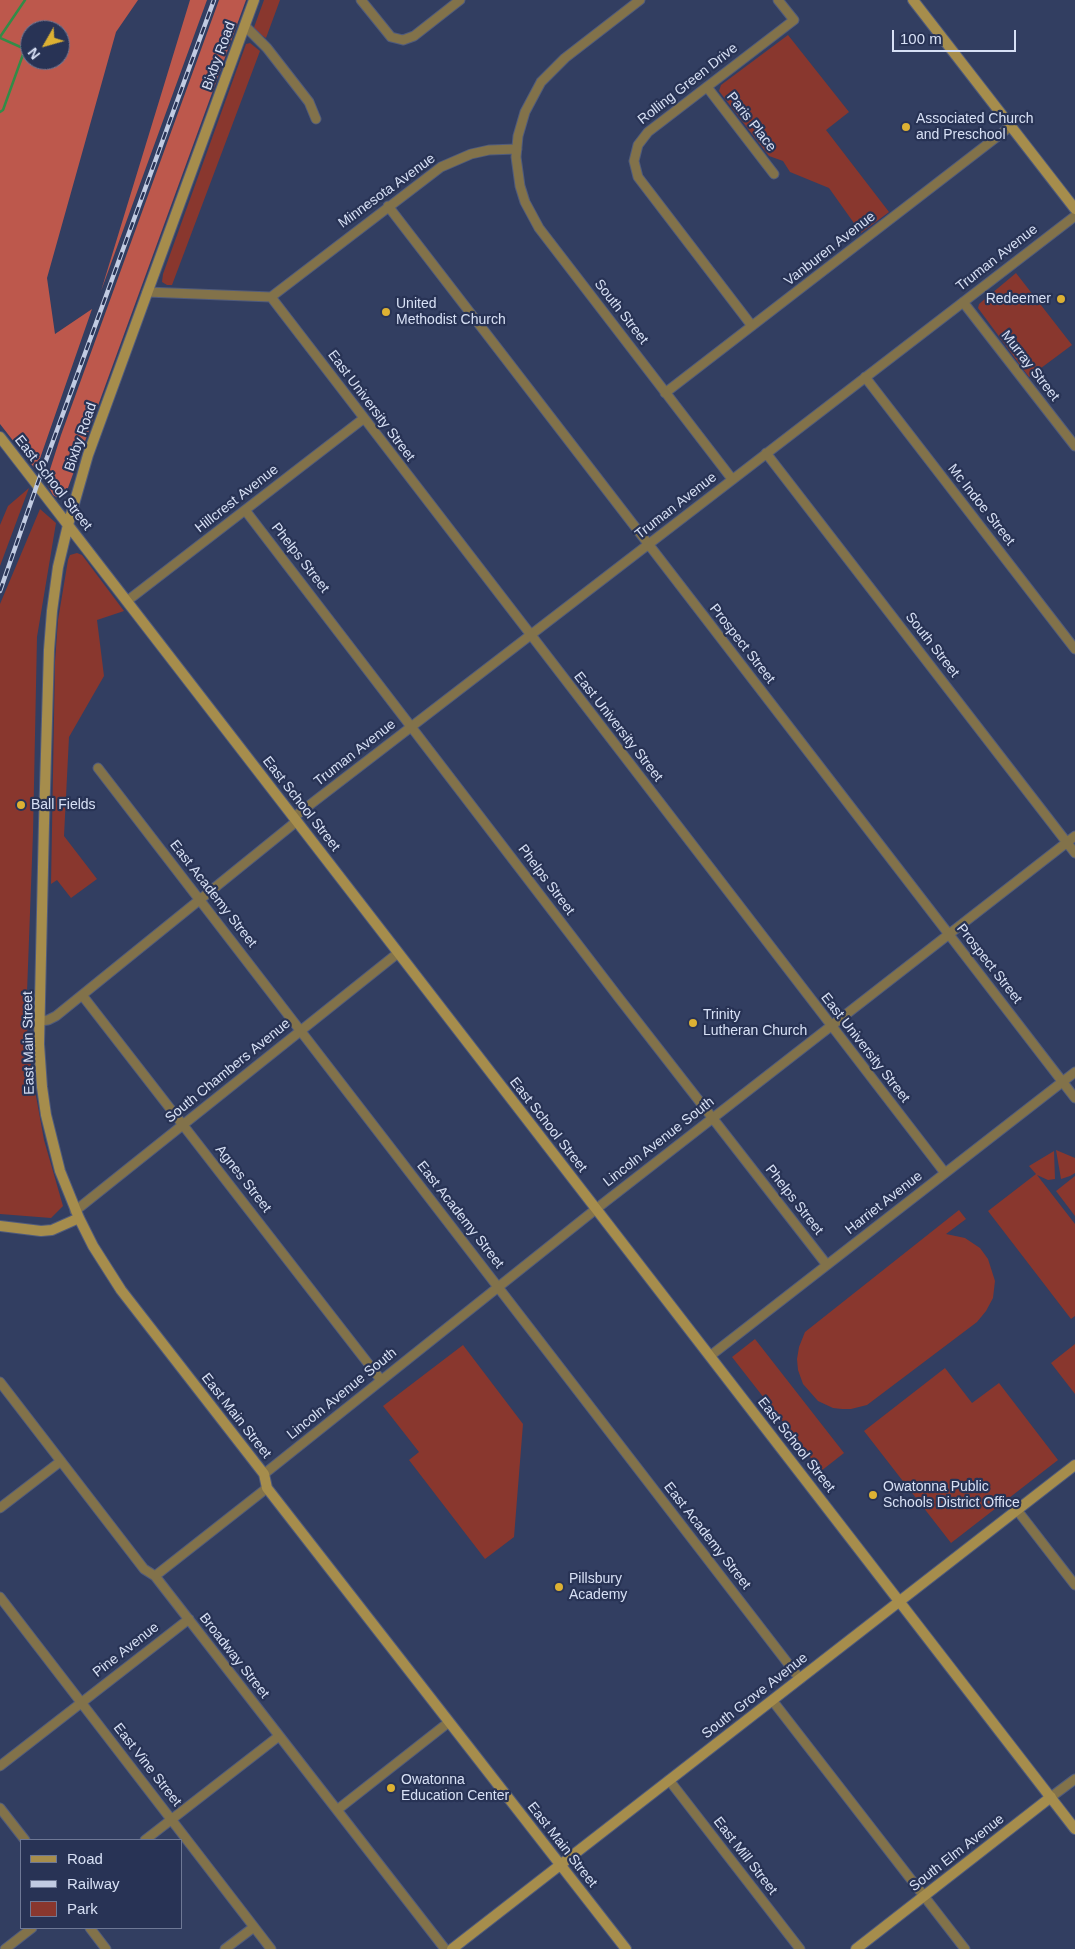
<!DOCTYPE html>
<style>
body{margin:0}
#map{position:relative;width:1075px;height:1949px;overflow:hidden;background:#323e61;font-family:Helvetica,sans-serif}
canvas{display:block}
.legend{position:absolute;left:20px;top:1839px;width:162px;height:90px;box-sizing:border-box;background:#283355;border:1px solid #6e7895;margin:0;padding:6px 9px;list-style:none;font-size:15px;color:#d7e0f5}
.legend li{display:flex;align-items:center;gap:10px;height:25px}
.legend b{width:25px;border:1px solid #6e7895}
.north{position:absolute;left:20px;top:20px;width:50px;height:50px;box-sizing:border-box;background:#283355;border:1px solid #6e7895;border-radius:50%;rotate:232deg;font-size:14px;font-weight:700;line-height:20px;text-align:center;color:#d7e0f5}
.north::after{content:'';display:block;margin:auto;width:18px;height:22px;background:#ddb133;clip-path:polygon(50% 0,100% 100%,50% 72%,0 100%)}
.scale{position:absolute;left:892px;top:30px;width:124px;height:22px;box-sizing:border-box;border:2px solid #d7e0f5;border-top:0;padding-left:6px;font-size:15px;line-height:18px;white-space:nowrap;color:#d7e0f5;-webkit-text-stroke:4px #283355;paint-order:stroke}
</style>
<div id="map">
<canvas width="1075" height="1949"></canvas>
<ul class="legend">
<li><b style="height:6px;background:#a68d4c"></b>Road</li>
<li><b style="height:6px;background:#c1cbe2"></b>Railway</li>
<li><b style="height:14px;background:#89372e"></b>Park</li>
</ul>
<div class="north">N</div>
<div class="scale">100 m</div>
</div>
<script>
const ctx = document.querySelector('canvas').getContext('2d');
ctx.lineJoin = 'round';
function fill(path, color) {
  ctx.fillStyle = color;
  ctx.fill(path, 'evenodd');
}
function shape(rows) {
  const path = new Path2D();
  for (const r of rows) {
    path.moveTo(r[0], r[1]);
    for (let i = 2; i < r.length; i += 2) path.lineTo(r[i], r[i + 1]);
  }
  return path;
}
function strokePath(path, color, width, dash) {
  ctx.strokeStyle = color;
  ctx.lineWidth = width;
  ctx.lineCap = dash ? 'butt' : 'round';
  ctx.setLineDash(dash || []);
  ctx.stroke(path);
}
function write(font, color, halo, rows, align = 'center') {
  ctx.font = font + ' Helvetica,sans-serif';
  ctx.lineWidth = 4.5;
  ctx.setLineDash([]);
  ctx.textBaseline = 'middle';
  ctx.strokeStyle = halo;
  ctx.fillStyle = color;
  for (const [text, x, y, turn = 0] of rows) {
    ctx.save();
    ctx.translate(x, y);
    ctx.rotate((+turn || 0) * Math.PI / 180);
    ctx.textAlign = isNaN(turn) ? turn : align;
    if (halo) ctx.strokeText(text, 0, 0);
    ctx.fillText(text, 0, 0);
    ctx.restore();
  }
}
const green = shape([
 [264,0,280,0,266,38,253,30],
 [788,35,849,112,826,130,889,212,861,233,829,188,790,172,783,161,769,156,719,91,721,85],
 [250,43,260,51,172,285,167,285,162,282,163,274,246,44],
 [1016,273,1072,345,1029,377,978,308,979,304],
 [29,488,23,504,0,566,0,525,8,506],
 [40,509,56,523,37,637,33,833,26,1019,32,1074,44,1140,63,1206,51,1218,0,1214,0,604],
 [77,553,82,555,124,611,97,620,104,676,69,737,64,836,97,879,71,898,57,880,51,884,55,662,58,620,68,560,70,555],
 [1056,1150,1075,1158,1075,1173,1070,1176,1061,1179],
 [1054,1151,1055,1179,1048,1180,1037,1175,1075,1224,1075,1316,1071,1319,988,1211,1036,1174,1029,1166],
 [1075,1176,1075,1216,1056,1191],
 [959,1210,966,1219,946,1234,965,1238,980,1248,988,1259,995,1281,993,1298,986,1311,977,1322,867,1405,851,1409,842,1409,833,1408,818,1401,803,1384,798,1370,797,1359,799,1347,805,1332],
 [755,1339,844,1453,821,1471,732,1357],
 [1075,1344,1075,1394,1051,1363],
 [463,1345,523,1424,514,1537,485,1559,409,1460,419,1452,383,1406],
 [945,1368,972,1403,999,1383,1058,1460,951,1543,864,1431]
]);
const forest = shape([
 [0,0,138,0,116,32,47,278,55,334,92,309,36,470,0,424],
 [30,30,60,30,60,60,30,60],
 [190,0,207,0,101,291],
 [219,0,246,0,65,496,58,498,53,495,46,482,61,435]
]);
const stream = shape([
 [0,37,25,0],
 [0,38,25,49,3,110,0,112]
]);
const street = shape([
 [361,0,391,37,403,40,414,36,460,0],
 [640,0,565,58,541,82,525,112,518,136,516,157,520,186,525,202,539,228,732,479],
 [245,26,267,48,309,102,316,119],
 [707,87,774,174],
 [388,206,1075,1098],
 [147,292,271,297],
 [271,297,945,1173],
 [271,297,441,167,471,154,489,150,517,149],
 [963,302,1075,446],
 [752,326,638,177,634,161,638,145,648,132,794,20,778,0],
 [865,377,1075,649],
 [665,393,1011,126],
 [766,453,1075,853],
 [245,510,619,998,827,1265],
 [127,601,363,419],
 [98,768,800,1679],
 [294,817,1075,216],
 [82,995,381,1380],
 [40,1021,48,1020,56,1016,297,821],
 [75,1211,398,953],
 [710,1356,1075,1072],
 [0,1382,144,1569,155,1576,445,1949],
 [264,1474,596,1209,1075,836],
 [0,1508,61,1461],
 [1017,1510,1075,1585],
 [155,1576,267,1488],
 [0,1597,271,1949],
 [772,1700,965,1949],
 [0,1766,189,1619],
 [669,1780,800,1949],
 [1051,1797,1075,1779],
 [0,1808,25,1840],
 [337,1810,449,1722],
 [145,1840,279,1736],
 [90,1928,106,1949],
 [5,1949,32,1928],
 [225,1949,254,1927]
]);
const secondary = shape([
 [254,0,88,455,68,525,58,567,52,611,49,650,44,823,39,1044,42,1087,46,1115,60,1171,79,1218,93,1246,121,1290,264,1474,267,1488,626,1949],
 [913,0,1075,209],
 [0,437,1075,1829],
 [0,1226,41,1231,52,1230,79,1218],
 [452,1949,1075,1465],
 [856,1949,1051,1797]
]);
const rail = shape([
 [0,591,37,485,214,0]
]);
const markers = [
 [906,127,5,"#ddb133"],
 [1061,299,5,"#ddb133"],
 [386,312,5,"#ddb133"],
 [21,805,5,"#ddb133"],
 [693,1023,5,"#ddb133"],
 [873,1495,5,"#ddb133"],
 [559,1587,5,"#ddb133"],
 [391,1788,5,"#ddb133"]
];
const streetNames = [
 ["Bixby Road",219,56,-70],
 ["Rolling Green Drive",688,84,-38],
 ["Paris Place",751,122,52],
 ["Minnesota Avenue",387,191,-36],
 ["Vanburen Avenue",830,249,-38],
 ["Truman Avenue",997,258,-38],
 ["South Street",621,312,52],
 ["Murray Street",1030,366,52],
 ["East University Street",371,406,53],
 ["Bixby Road",81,437,-71],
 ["East School Street",53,483,52],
 ["Hillcrest Avenue",237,499,-38],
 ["Mc Indoe Street",981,505,52],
 ["Truman Avenue",676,506,-38],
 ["Phelps Street",300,558,52],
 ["Prospect Street",742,644,52],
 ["South Street",932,645,52],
 ["East University Street",618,727,52],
 ["Truman Avenue",355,753,-38],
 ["East School Street",301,804,52],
 ["Phelps Street",546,880,53],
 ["East Academy Street",213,894,52],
 ["Prospect Street",989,964,52],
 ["East Main Street",29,1043,-91],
 ["East University Street",865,1048,52],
 ["South Chambers Avenue",228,1071,-39],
 ["East School Street",548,1125,52],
 ["Lincoln Avenue South",659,1142,-38],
 ["Agnes Street",243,1179,52],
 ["Phelps Street",794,1200,52],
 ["Harriet Avenue",884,1203,-38],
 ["East Academy Street",460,1215,52],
 ["Lincoln Avenue South",342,1394,-39],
 ["East Main Street",236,1416,52],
 ["East School Street",796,1445,52],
 ["East Academy Street",707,1536,52],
 ["Pine Avenue",126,1650,-38],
 ["Broadway Street",234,1656,52],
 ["South Grove Avenue",755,1696,-38],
 ["East Vine Street",147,1765,52],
 ["East Main Street",562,1845,52],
 ["South Elm Avenue",957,1853,-38],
 ["East Mill Street",745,1856,52]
];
const poiNames = [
 ["Associated Church",916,119],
 ["and Preschool",916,135],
 ["Redeemer",1051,299,"right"],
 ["United",396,304],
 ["Methodist Church",396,320],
 ["Ball Fields",31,805],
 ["Trinity",703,1015],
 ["Lutheran Church",703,1031],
 ["Owatonna Public",883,1487],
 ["Schools District Office",883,1503],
 ["Pillsbury",569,1579],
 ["Academy",569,1595],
 ["Owatonna",401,1780],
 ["Education Center",401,1796]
];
fill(green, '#89372e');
fill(forest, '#bd584c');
strokePath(stream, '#328c48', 2.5);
strokePath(street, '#505b7c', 11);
strokePath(secondary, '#505b7c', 12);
strokePath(street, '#82724a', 9);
strokePath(secondary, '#a68d4c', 10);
strokePath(rail, '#c1cbe2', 4.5);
strokePath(rail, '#283355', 2.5, [8]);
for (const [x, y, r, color] of markers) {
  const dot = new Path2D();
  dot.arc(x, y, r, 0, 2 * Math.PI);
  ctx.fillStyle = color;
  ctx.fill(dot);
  strokePath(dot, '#283355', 2);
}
write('14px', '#d7e0f5', '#283355', streetNames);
write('14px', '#d7e0f5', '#283355', poiNames, 'left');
</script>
